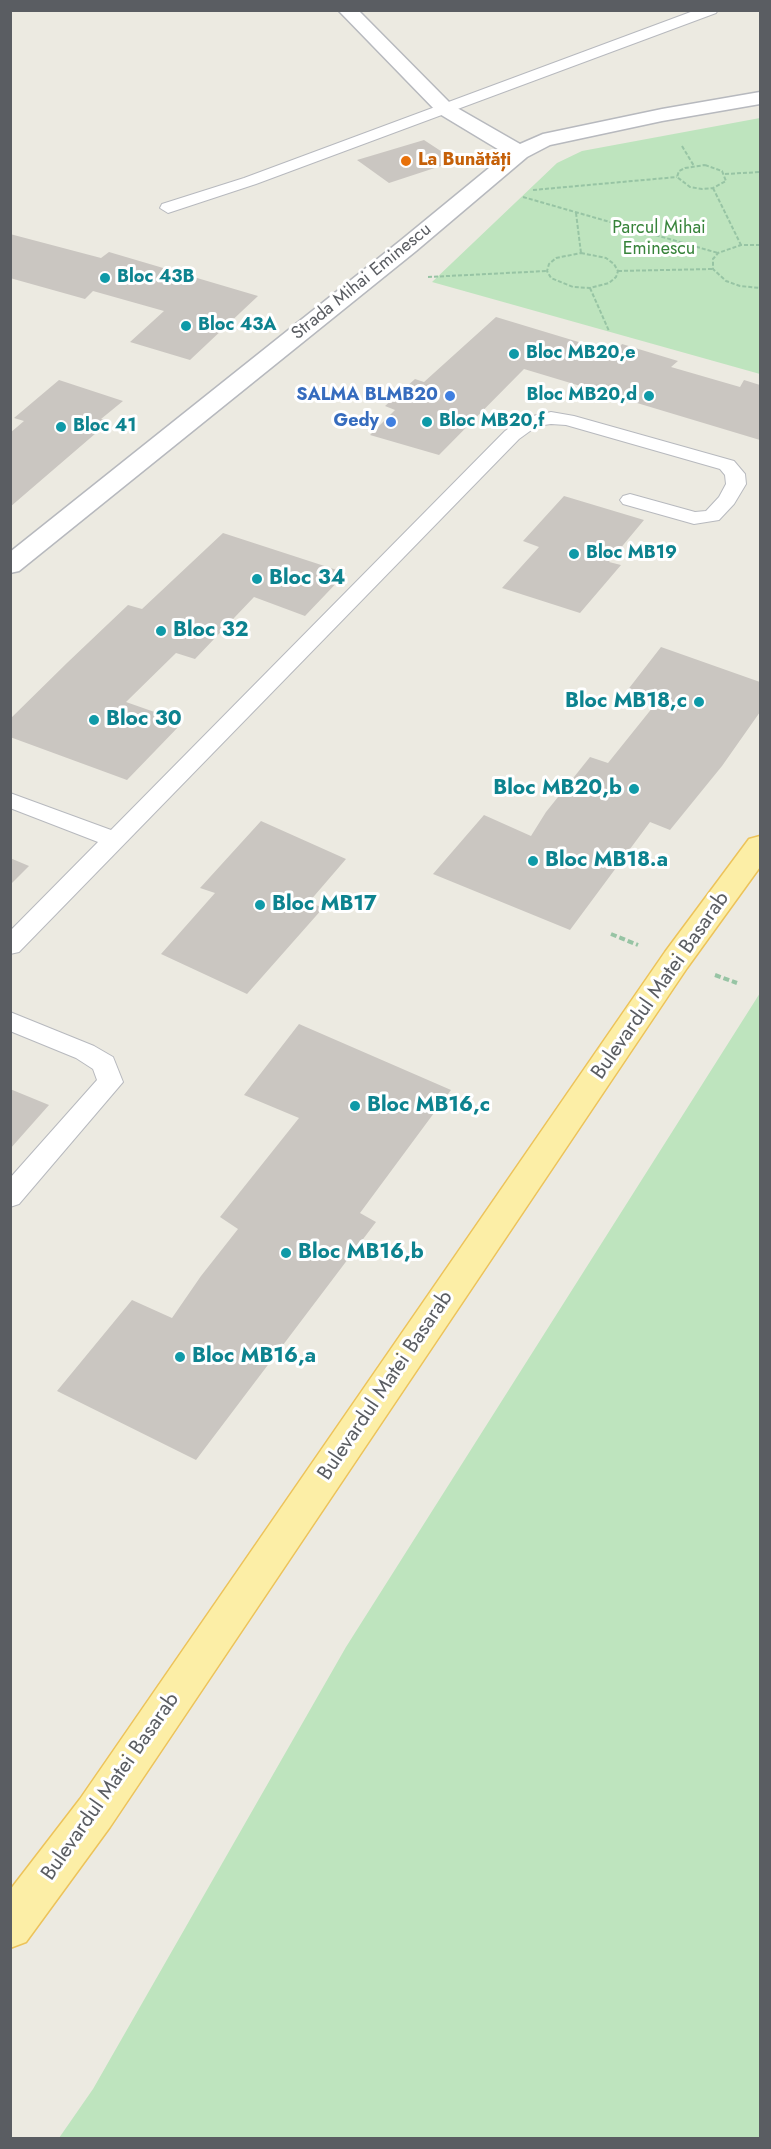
<!DOCTYPE html>
<meta charset="utf-8">
<style>
body{margin:0}
#map{position:relative;width:771px;height:2149px;overflow:hidden;background:#eceae1;font-family:Jost,sans-serif}
canvas{display:block}
.frame{position:absolute;inset:0;border:12px solid #5a5d62;pointer-events:none}
</style>
<div id="map">
<canvas width="771" height="2149"></canvas>
<div class="frame"></div>
</div>
<script>
const ctx = document.querySelector('canvas').getContext('2d');
ctx.lineJoin = 'round';
function fill(path, color) {
  ctx.fillStyle = color;
  ctx.fill(path, 'evenodd');
}
function shape(rows) {
  const path = new Path2D();
  for (const r of rows) {
    path.moveTo(r[0], r[1]);
    for (let i = 2; i < r.length; i += 2) path.lineTo(r[i], r[i + 1]);
  }
  return path;
}
function strokePath(path, color, width, dash) {
  ctx.strokeStyle = color;
  ctx.lineWidth = width;
  ctx.lineCap = dash ? 'butt' : 'round';
  ctx.setLineDash(dash || []);
  ctx.stroke(path);
}
function write(font, color, halo, rows, align = 'center') {
  ctx.font = font + ' Jost,sans-serif';
  ctx.lineWidth = 6;
  ctx.setLineDash([]);
  ctx.textBaseline = 'middle';
  ctx.strokeStyle = halo;
  ctx.fillStyle = color;
  for (const [text, x, y, turn = 0] of rows) {
    ctx.save();
    ctx.translate(x, y);
    ctx.rotate((+turn || 0) * Math.PI / 180);
    ctx.textAlign = isNaN(turn) ? turn : align;
    if (halo) ctx.strokeText(text, 0, 0);
    ctx.fillText(text, 0, 0);
    ctx.restore();
  }
}
const green = shape([
 [760,118,760,374,432,282,557,163,582,151],
 [760,993,760,2138,59,2138,93,2089,346,1647]
]);
const building = shape([
 [424,140,456,161,389,183,357,160],
 [10,234,101,258,109,252,258,296,190,360,130,342,164,311,93,291,85,299,10,278],
 [496,317,615,353,622,344,678,361,671,367,740,387,744,380,760,385,760,440,524,369,439,455,370,435,395,410,385,406,415,379,424,382],
 [59,380,123,401,101,419,110,421,10,507,10,433,24,421,14,418],
 [564,496,644,520,609,562,621,565,580,613,502,588,539,547,523,541],
 [223,533,346,573,305,616,254,597,195,659,176,653,126,702,183,722,127,780,10,737,10,719,68,662,128,605,142,609],
 [661,647,760,682,760,712,722,766,670,830,650,822,570,930,433,874,484,815,531,836,546,812,590,757,608,763,653,707,623,696],
 [261,821,346,859,309,902,323,908,247,994,161,954,215,893,200,888],
 [10,858,29,866,10,885],
 [299,1024,451,1090,360,1213,376,1222,196,1460,57,1391,132,1300,172,1318,201,1276,238,1229,220,1217,299,1118,244,1095],
 [10,1089,49,1105,10,1149]
]);
const pathFar1 = shape([
 [682,146,694,166],
 [705,165,722,171,726,181,713,188,702,189,690,187,677,177,679,171,685,168,705,165],
 [725,174,760,172],
 [713,188,741,245],
 [533,190,677,177],
 [523,197,718,253],
 [576,213,581,253],
 [760,245,741,245,718,253,713,259,713,269,726,281,740,286,760,288],
 [581,253,606,258,614,264,618,271,616,277,609,283,590,288,573,287,551,278,547,271,549,264,556,258,581,253],
 [618,271,713,269],
 [428,277,547,271],
 [590,288,609,331]
]);
const path = shape([
 [611,934,638,945],
 [715,975,737,983]
]);
const lane = shape([
 [696,10,718,10,716,13,256,184,168,213,160,208,162,204,244,178,696,10],
 [551,412,574,416,734,461,745,474,746,484,734,504,719,520,694,524,687,522,623,504,620,500,623,496,630,494,695,512,706,511,719,497,726,484,725,475,720,469,566,425,551,424,537,426,519,439,19,952,10,954,10,931,98,842,10,808,10,793,111,830,505,431,524,418,551,412],
 [10,1012,94,1046,113,1057,123,1082,19,1204,10,1207,10,1178,97,1080,93,1069,76,1058,10,1031,10,1012]
]);
const street = shape([
 [338,10,358,10,452,105,520,144,543,134,662,109,760,92,760,104,662,121,550,145,527,157,416,251,19,571,10,573,10,552,400,241,506,154,438,113,338,10]
]);
const primary = shape([
 [760,836,760,867,687,968,110,1827,26,1942,10,1948,10,1890,80,1799,665,952,749,839,760,836]
]);
const markers = [
 [406,161,6,"#e8710a"],
 [105,278,6,"#0f9aa8"],
 [186,326,6,"#0f9aa8"],
 [514,354,6,"#0f9aa8"],
 [450,396,6,"#3f7fe0"],
 [649,396,6,"#0f9aa8"],
 [391,422,6,"#3f7fe0"],
 [427,422,6,"#0f9aa8"],
 [61,427,6,"#0f9aa8"],
 [574,554,6,"#0f9aa8"],
 [257,579,6,"#0f9aa8"],
 [161,631,6,"#0f9aa8"],
 [699,702,6,"#0f9aa8"],
 [94,720,6,"#0f9aa8"],
 [634,789,6,"#0f9aa8"],
 [533,861,6,"#0f9aa8"],
 [260,905,6,"#0f9aa8"],
 [355,1106,6,"#0f9aa8"],
 [286,1253,6,"#0f9aa8"],
 [180,1357,6,"#0f9aa8"]
];
const farFoodnames = [
 ["La Bunătăți",418,161]
];
const farParknames = [
 ["Parcul Mihai",659,229],
 ["Eminescu",659,250]
];
const farCulturenames = [
 ["Bloc 43B",117,278],
 ["Bloc 43A",198,326],
 ["Bloc MB20,e",526,354],
 ["Bloc MB20,d",637,396,"right"],
 ["Bloc MB20,f",439,422],
 ["Bloc 41",73,427],
 ["Bloc MB19",586,554]
];
const farStreetnames = [
 ["Strada Mihai Eminescu",362,282,-39]
];
const farShopnames = [
 ["SALMA BLMB20",438,396],
 ["Gedy",379,422]
];
const cultureNames = [
 ["Bloc 34",269,579],
 ["Bloc 32",173,631],
 ["Bloc MB18,c",687,702,"right"],
 ["Bloc 30",106,720],
 ["Bloc MB20,b",622,789,"right"],
 ["Bloc MB18.a",545,861],
 ["Bloc MB17",272,905],
 ["Bloc MB16,c",367,1106],
 ["Bloc MB16,b",298,1253],
 ["Bloc MB16,a",192,1357]
];
const streetNames = [
 ["Bulevardul Matei Basarab",661,986,-55],
 ["Bulevardul Matei Basarab",386,1386,-56],
 ["Bulevardul Matei Basarab",111,1787,-55]
];
fill(green, '#bee4be');
fill(building, '#cac6c1');
strokePath(lane, '#b7b9be', 2);
strokePath(street, '#b7b9be', 3);
strokePath(primary, '#edc35a', 3);
strokePath(pathFar1, '#97c4a4', 2, [4, 2]);
strokePath(path, '#97c4a4', 4, [6, 3]);
fill(lane, '#fff');
fill(street, '#fff');
fill(primary, '#fceea6');
for (const [x, y, r, color] of markers) {
  const dot = new Path2D();
  dot.arc(x, y, r, 0, 2 * Math.PI);
  ctx.fillStyle = color;
  ctx.fill(dot);
  strokePath(dot, '#fff', 2);
}
write('bold 18px', '#c56008', '#fff', farFoodnames, 'left');
write('18px', '#37833a', '#fff', farParknames);
write('bold 18px', '#0d838f', '#fff', farCulturenames, 'left');
write('18px', '#5a5d62', '#fff', farStreetnames);
write('bold 18px', '#366cbe', '#fff', farShopnames, 'right');
write('bold 21px', '#0d838f', '#fff', cultureNames, 'left');
write('21px', '#5a5d62', '#fff', streetNames);
</script>
